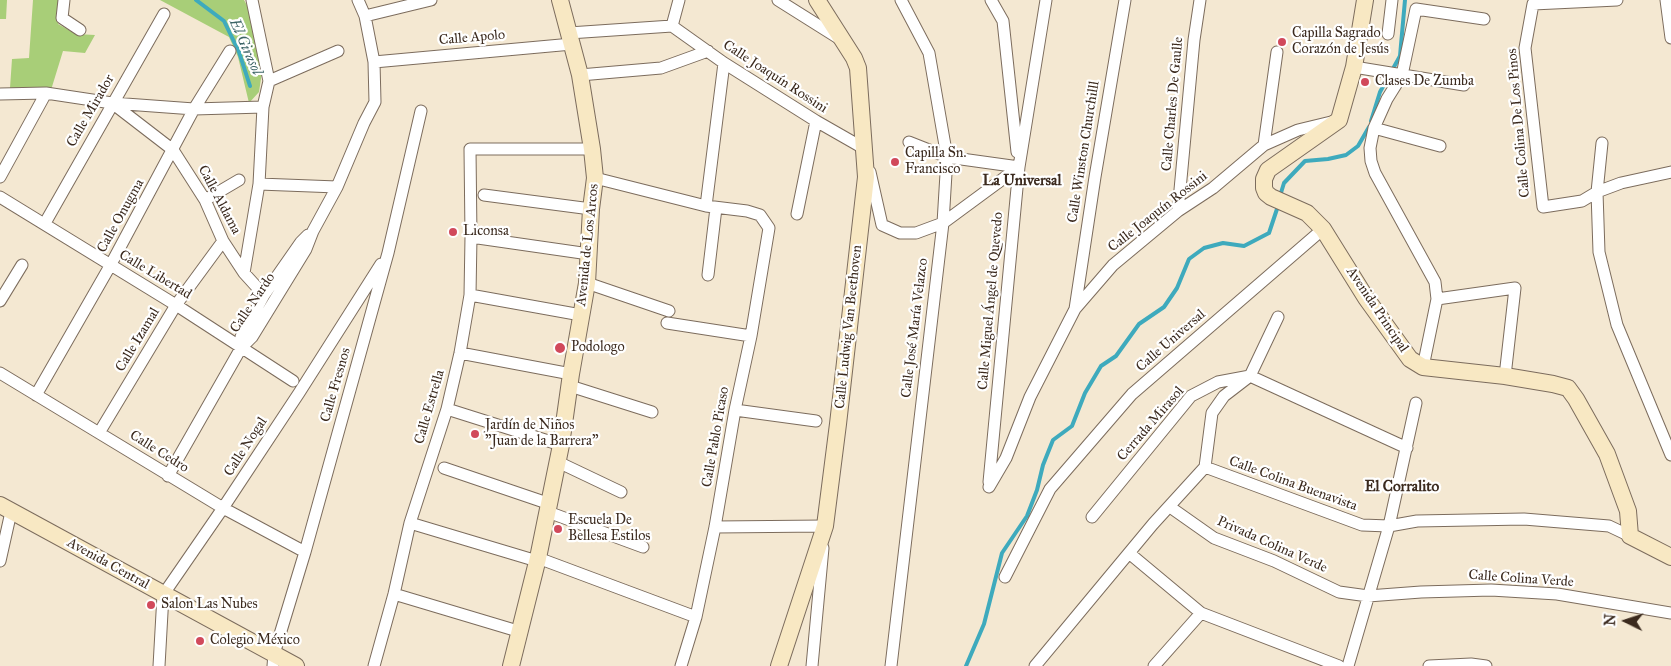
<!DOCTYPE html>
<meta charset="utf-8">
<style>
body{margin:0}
#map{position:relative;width:1671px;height:666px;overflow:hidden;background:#f4e8d2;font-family:"IM FELL Great Primer",serif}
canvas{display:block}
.north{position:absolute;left:1601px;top:596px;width:50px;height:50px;-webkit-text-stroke:4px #fff;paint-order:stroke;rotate:274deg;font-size:14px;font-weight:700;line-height:20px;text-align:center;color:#3b2a1e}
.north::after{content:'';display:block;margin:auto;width:18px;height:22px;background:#3b2a1e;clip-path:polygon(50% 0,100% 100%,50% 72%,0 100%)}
</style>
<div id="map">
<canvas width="1671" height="666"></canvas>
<div class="north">N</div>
</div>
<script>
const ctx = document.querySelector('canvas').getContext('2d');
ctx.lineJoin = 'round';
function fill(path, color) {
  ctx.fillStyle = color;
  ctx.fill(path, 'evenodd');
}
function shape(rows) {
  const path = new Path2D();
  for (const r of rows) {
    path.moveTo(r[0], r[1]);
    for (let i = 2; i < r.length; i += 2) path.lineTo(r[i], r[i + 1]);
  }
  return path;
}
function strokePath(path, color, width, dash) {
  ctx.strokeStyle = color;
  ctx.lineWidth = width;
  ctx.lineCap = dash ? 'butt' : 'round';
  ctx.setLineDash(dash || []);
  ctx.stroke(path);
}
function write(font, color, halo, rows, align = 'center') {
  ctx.font = font + ' "IM FELL Great Primer",serif';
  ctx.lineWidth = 4.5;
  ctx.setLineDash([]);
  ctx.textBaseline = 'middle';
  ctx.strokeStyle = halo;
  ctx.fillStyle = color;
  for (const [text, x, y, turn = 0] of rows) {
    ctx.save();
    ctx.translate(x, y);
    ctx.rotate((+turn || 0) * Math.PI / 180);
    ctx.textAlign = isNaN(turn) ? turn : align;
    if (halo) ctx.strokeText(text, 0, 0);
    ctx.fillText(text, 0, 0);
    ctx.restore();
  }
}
const green = shape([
 [0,0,7,0,6,19,0,19],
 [33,0,60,0,58,24,76,34,95,35,85,53,63,51,51,90,10,88,12,59,29,58],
 [160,0,244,0,250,11,262,72,259,92,249,103,238,57,229,37]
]);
const stream = shape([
 [196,0,224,21,239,52,250,86],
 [1371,121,1380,92,1400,56,1405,0],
 [1280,196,1284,183,1305,161,1328,159,1346,155,1358,146,1369,127],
 [966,666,984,624,1002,553,1027,516,1037,490,1043,465,1053,440,1072,426,1085,393,1101,366,1116,356,1139,324,1164,307,1177,288,1189,259,1204,248,1223,243,1244,246,1269,233,1278,206]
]);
const street = shape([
 [64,0,62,18,80,30],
 [778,0,840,39],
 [991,0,1003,21,1017,152],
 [1617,0,1533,4,1525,48,1543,207,1582,201,1597,192,1621,183,1671,172],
 [1666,0,1671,38],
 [365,16,431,0],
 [672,26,724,63,816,121,865,149,866,154],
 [672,26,679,0],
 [569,33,672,26],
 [1388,34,1392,0],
 [374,62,572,44],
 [1354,67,1464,85],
 [580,75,661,68,708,51],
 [269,81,338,51],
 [0,94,46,93,112,103,194,109,263,107],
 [112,103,173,150,205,200,223,241,244,273,264,295],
 [1374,128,1440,146],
 [909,142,947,157,1019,167],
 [1602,143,1597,192,1599,252,1617,325,1671,455],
 [1264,145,1277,52],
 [870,172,882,225,900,233,916,233,943,223,1019,167],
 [0,177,46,93],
 [595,178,706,206,747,211,760,215,769,228,751,336,735,410,715,527,696,617,681,666],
 [259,184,337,187],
 [484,195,591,209],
 [0,197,176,305,293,381],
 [205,200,239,180],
 [706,206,724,63],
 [1178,211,1194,40,1200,0],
 [797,214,816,121],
 [45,223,164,14],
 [471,237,589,254],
 [244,273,259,184,263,107,269,81,252,0],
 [708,275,716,208],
 [587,283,669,311],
 [470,295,581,315],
 [1437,299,1515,288,1505,376],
 [0,301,22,265],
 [1075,309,1095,177,1125,0],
 [667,323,751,336],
 [241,348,241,337,264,295,301,242,308,235],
 [460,353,571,374],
 [1423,367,1437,299,1435,282,1375,173,1371,161,1370,148,1374,128,1387,99,1402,75,1416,9,1484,19],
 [0,373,223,508,305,552],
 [1250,376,1407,448],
 [570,386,652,412],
 [36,395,110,266,194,109,230,51],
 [447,409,561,445],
 [735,410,816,421],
 [99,433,176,305,223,241],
 [558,462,621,492],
 [1205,467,1362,525,1389,526,1417,521,1524,519,1609,526,1630,536],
 [1205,467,1212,413,1224,396,1250,376,1278,317],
 [444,468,550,504],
 [168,476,241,348,252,337,306,249,313,231,337,187,364,123,375,102,374,62,365,16,358,0],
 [989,482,1019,167,1046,0],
 [989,487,1006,458,1030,397,1075,309,1113,265,1178,211,1213,188,1264,145,1298,130,1331,122],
 [1170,507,1214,538,1274,561,1339,592,1368,596,1421,592,1491,590,1557,594,1671,613],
 [548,512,643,547],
 [1092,517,1191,396,1218,382,1250,376],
 [410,523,537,561],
 [715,527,825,526,824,532],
 [1129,553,1201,613,1339,666],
 [538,558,696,617],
 [0,561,11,512],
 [1005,577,1050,489,1132,394,1323,229],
 [394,594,521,632],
 [159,666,163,595,223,508,299,393,381,264],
 [273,666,274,654,305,552,388,253,421,111],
 [374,666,394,594,410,523,447,409,460,353,470,295,471,237,470,149,592,149],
 [812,666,823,548],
 [891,666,943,223,947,157,929,53,901,0],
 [1035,666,1153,524,1205,467],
 [1154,666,1201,613],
 [1348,666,1389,526,1416,403],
 [1429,666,1471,664,1486,666]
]);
const secondary = shape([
 [1365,0,1354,67,1339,120,1268,170,1264,179,1264,188,1266,193,1271,197,1307,213,1323,229,1366,298,1410,359,1423,367,1505,376,1553,384,1568,388,1576,399,1607,454,1628,511,1630,536,1671,557],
 [0,505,296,666],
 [511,666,538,558,561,445,571,374,587,283,591,209,595,178,592,149,580,75,560,0],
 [779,666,825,526,838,424,866,177,858,68,854,58,817,0]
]);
const markers = [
 [1282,42,5,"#d1495b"],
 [1365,82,5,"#d1495b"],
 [895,162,5,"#d1495b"],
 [453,232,5,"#d1495b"],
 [560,348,6,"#d1495b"],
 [475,434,5,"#d1495b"],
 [558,529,5,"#d1495b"],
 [151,605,5,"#d1495b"],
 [200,641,5,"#d1495b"]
];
const poiNames = [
 ["Capilla Sagrado",1292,34],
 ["Corazón de Jesús",1292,50],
 ["Clases De Zumba",1375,82],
 ["Capilla Sn.",905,154],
 ["Francisco",905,170],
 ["Liconsa",463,232],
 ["Podologo",571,348],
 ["Jardín de Niños",485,426],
 ["\"Juan de la Barrera\"",485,442],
 ["Escuela De",568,521],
 ["Bellesa Estilos",568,537],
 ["Salon Las Nubes",161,605],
 ["Colegio México",210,641]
];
const streetNames = [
 ["Calle Apolo",472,38,-5],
 ["Calle Joaquín Rossini",775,77,33],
 ["Calle Charles De Gaulle",1173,104,-85],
 ["Calle Mirador",91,111,-60],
 ["Calle Colina De Los Pinos",1519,123,-95],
 ["Calle Winston Churchilll",1084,152,-81],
 ["Calle Aldama",219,200,62],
 ["Calle Joaquín Rossini",1158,212,-38],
 ["Calle Onugma",121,216,-61],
 ["Avenida de Los Arcos",588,245,-84],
 ["Calle Libertad",155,275,31],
 ["Calle Miguel Ángel de Quevedo",991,301,-85],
 ["Calle Nardo",253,303,-56],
 ["Avenida Principal",1377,310,56],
 ["Calle Ludwig Van Beethoven",849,327,-84],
 ["Calle José María Velazco",915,328,-83],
 ["Calle Izamal",138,340,-59],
 ["Calle Universal",1171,341,-41],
 ["Calle Fresnos",336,385,-74],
 ["Calle Estrella",430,407,-74],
 ["Cerrada Mirasol",1151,424,-49],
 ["Calle Pablo Picaso",716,437,-80],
 ["Calle Nogal",246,447,-57],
 ["Calle Cedro",159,452,32],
 ["Calle Colina Buenavista",1293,484,20],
 ["Privada Colina Verde",1272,545,24],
 ["Avenida Central",108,564,29],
 ["Calle Colina Verde",1521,579,4]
];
const waterNames = [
 ["El Girasol",245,47,66]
];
const neighbourhoodNames = [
 ["La Universal",1022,181],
 ["El Corralito",1402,487]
];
fill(green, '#a8ce78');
strokePath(stream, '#3eaabd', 4);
strokePath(street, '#7c6c5d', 13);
strokePath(secondary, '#7c6c5d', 18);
strokePath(street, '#fff', 11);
strokePath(secondary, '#f8e8c3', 16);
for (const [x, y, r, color] of markers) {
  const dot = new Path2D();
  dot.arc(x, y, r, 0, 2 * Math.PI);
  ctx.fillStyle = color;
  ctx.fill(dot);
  strokePath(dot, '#fff', 2);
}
write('14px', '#3b2a1e', '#fff', poiNames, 'left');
write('14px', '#3b2a1e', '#fff', streetNames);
write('italic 15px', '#3c6466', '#fff', waterNames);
write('bold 15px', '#3b2a1e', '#fff', neighbourhoodNames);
</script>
